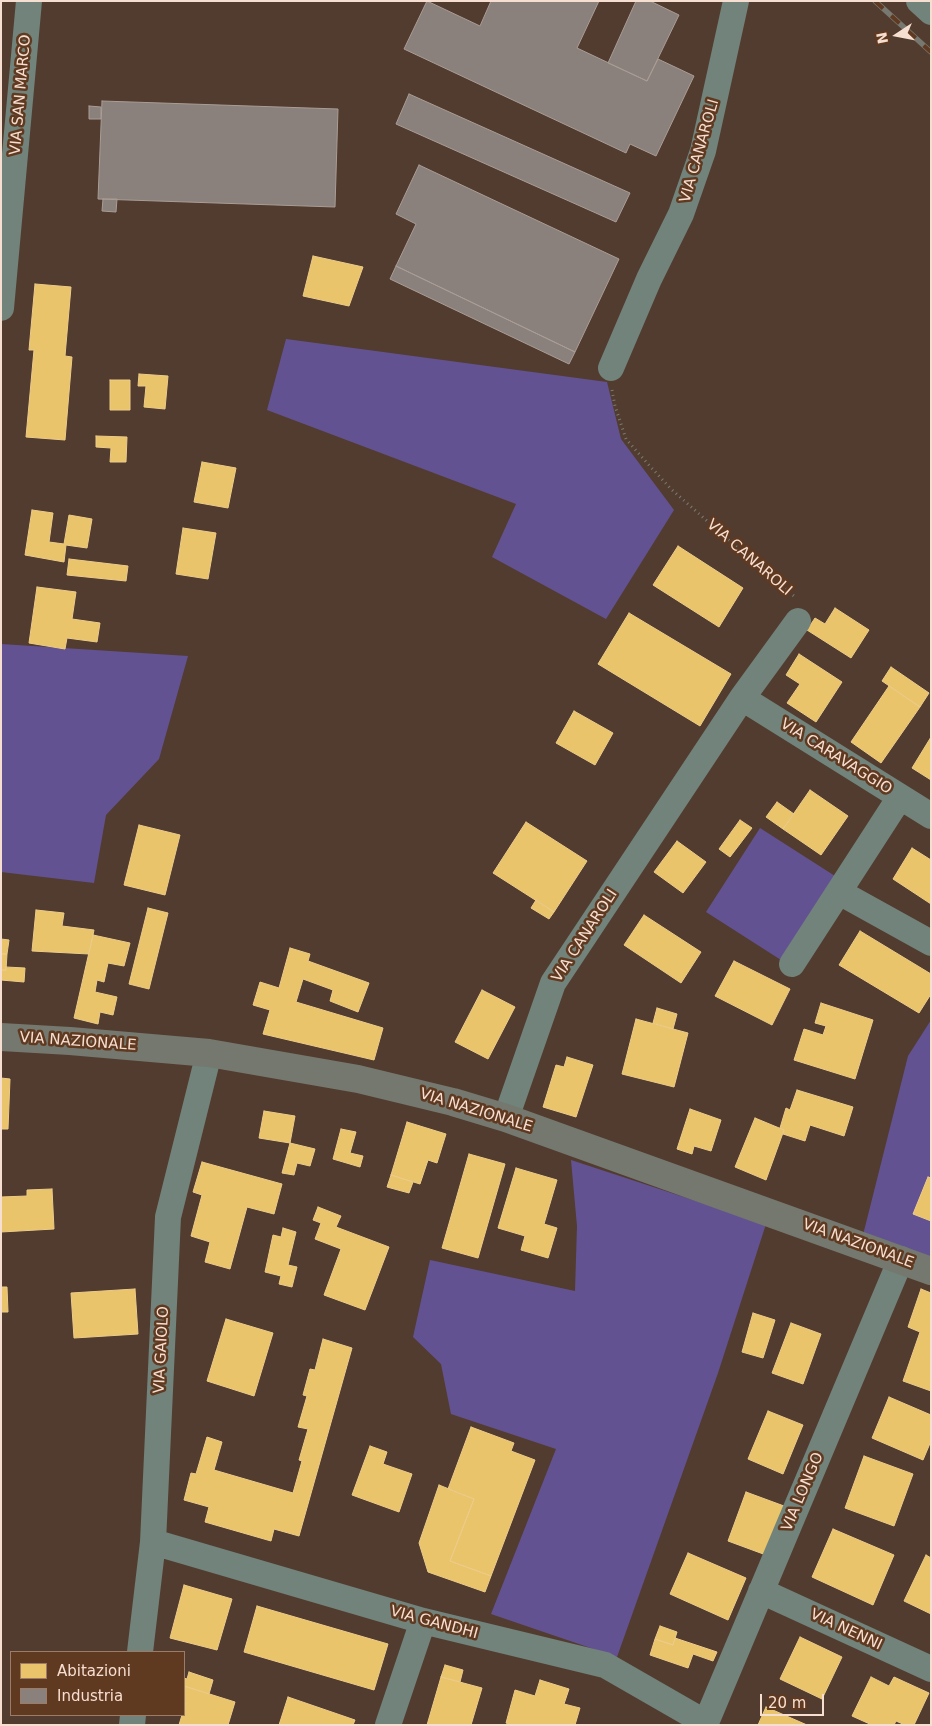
<!DOCTYPE html>
<style>
body{margin:0}
#map{position:relative;width:932px;height:1726px;overflow:hidden;background:#523c2f;font-family:"DejaVu Sans",sans-serif}
canvas{display:block}
.frame{position:absolute;inset:0;border:2px solid #f6ded0;pointer-events:none}
.legend{position:absolute;left:10px;top:1651px;width:175px;height:65px;box-sizing:border-box;background:#603921;border:1px solid #9c7b67;margin:0;padding:6px 9px;list-style:none;font-size:15px;color:#f6ded0}
.legend li{display:flex;align-items:center;gap:10px;height:25px}
.legend b{width:25px;border:1px solid #9c7b67}
.north{position:absolute;left:872px;top:10px;width:50px;height:50px;-webkit-text-stroke:4px #603921;paint-order:stroke;rotate:259deg;font-size:14px;font-weight:700;line-height:20px;text-align:center;color:#f6ded0}
.north::after{content:'';display:block;margin:auto;width:18px;height:22px;background:#f6ded0;clip-path:polygon(50% 0,100% 100%,50% 72%,0 100%)}
.scale{position:absolute;left:760px;top:1694px;width:64px;height:22px;box-sizing:border-box;border:2px solid #f6ded0;border-top:0;padding-left:6px;font-size:15px;line-height:18px;white-space:nowrap;color:#f6ded0;-webkit-text-stroke:4px #603921;paint-order:stroke}
</style>
<div id="map">
<canvas width="932" height="1726"></canvas>
<div class="frame"></div>
<ul class="legend">
<li><b style="height:14px;background:#e9c46a"></b>Abitazioni</li>
<li><b style="height:14px;background:#8a817c"></b>Industria</li>
</ul>
<div class="north">N</div>
<div class="scale">20 m</div>
</div>
<script>
const ctx = document.querySelector('canvas').getContext('2d');
ctx.lineJoin = 'round';
function fill(path, color) {
  ctx.fillStyle = color;
  ctx.fill(path, 'evenodd');
}
function shape(rows) {
  const path = new Path2D();
  for (const r of rows) {
    path.moveTo(r[0], r[1]);
    for (let i = 2; i < r.length; i += 2) path.lineTo(r[i], r[i + 1]);
  }
  return path;
}
function strokePath(path, color, width, dash) {
  ctx.strokeStyle = color;
  ctx.lineWidth = width;
  ctx.lineCap = dash ? 'butt' : 'round';
  ctx.setLineDash(dash || []);
  ctx.stroke(path);
}
function write(font, color, halo, rows, align = 'center') {
  ctx.font = font + ' "DejaVu Sans",sans-serif';
  ctx.lineWidth = 5;
  ctx.setLineDash([]);
  ctx.textBaseline = 'middle';
  ctx.strokeStyle = halo;
  ctx.fillStyle = color;
  for (const [text, x, y, turn = 0] of rows) {
    ctx.save();
    ctx.translate(x, y);
    ctx.rotate((+turn || 0) * Math.PI / 180);
    ctx.textAlign = isNaN(turn) ? turn : align;
    if (halo) ctx.strokeText(text, 0, 0);
    ctx.fillText(text, 0, 0);
    ctx.restore();
  }
}
const green = shape([
 [286,339,607,382,621,439,674,510,606,619,492,557,516,504,267,410],
 [1,644,188,656,159,759,106,815,94,883,1,872],
 [760,828,835,876,781,960,706,912],
 [931,1020,931,1258,863,1235,908,1056],
 [571,1160,766,1224,718,1373,617,1657,491,1614,556,1449,451,1414,441,1364,413,1337,430,1260,575,1291,577,1226]
]);
const homes = shape([
 [313,256,363,267,349,306,303,296,313,256],
 [35,284,71,287,65,356,72,357,65,440,26,437,34,350,29,350,35,284],
 [139,374,168,376,165,409,144,407,146,386,138,386,139,374],
 [110,380,130,380,130,410,110,410,110,380],
 [96,436,127,437,126,462,110,462,111,448,96,447,96,436],
 [202,462,236,468,228,508,194,502,202,462],
 [32,510,53,513,49,542,64,544,69,515,92,519,87,548,66,545,64,562,25,555,32,510],
 [183,528,216,533,208,579,176,574,183,528],
 [678,546,743,588,719,627,653,585,678,546],
 [69,559,128,566,126,581,67,575,69,559],
 [37,587,76,592,72,619,100,623,97,642,67,638,65,649,29,643,37,587],
 [835,608,869,630,851,658,807,630,815,618,825,624,835,608],
 [629,613,731,674,700,726,598,664,629,613],
 [799,654,842,682,816,722,787,703,800,684,786,675,799,654],
 [891,667,929,693,920,707,882,681,891,667],
 [889,686,920,707,881,763,851,742,889,686],
 [574,711,613,733,595,765,556,743,574,711],
 [931,737,931,780,912,768,931,737],
 [810,790,848,816,821,855,783,829,810,790],
 [777,802,794,814,783,829,766,817,777,802],
 [740,820,752,828,730,857,719,849,740,820],
 [526,822,587,861,554,912,493,873,526,822],
 [139,825,180,835,165,895,124,885,139,825],
 [677,841,706,862,683,893,654,872,677,841],
 [912,848,931,860,931,904,893,879,912,848],
 [536,900,554,912,549,919,531,908,536,900],
 [148,908,168,913,149,989,129,984,148,908],
 [36,910,64,913,62,926,94,930,89,954,32,951,36,910],
 [644,915,701,952,681,983,624,945,644,915],
 [860,931,931,974,931,994,919,1013,839,965,860,931],
 [93,935,130,943,124,966,108,963,104,982,97,980,95,992,117,997,113,1015,100,1012,98,1024,74,1018,93,935],
 [1,939,9,940,7,954,1,954,1,939],
 [290,948,310,954,308,961,369,983,358,1012,330,1001,333,990,303,979,296,1002,383,1028,374,1060,263,1034,270,1010,253,1005,260,982,279,988,290,948],
 [1,954,7,954,6,970,1,970,1,954],
 [734,961,790,989,772,1025,715,996,734,961],
 [6,967,25,968,24,982,1,980,1,970,6,970,6,967],
 [482,990,515,1007,488,1059,455,1042,482,990],
 [821,1003,873,1020,855,1079,794,1060,804,1029,823,1035,826,1026,815,1023,821,1003],
 [657,1008,677,1014,673,1029,653,1023,657,1008],
 [636,1019,688,1033,674,1087,622,1074,636,1019],
 [567,1057,593,1065,576,1117,543,1107,556,1065,564,1067,567,1057],
 [1,1078,10,1079,8,1129,1,1129,1,1078],
 [797,1090,853,1107,844,1136,810,1125,805,1141,783,1134,784,1130,780,1128,786,1108,790,1110,797,1090],
 [690,1109,721,1120,711,1151,694,1146,692,1154,677,1149,690,1109],
 [264,1111,295,1116,290,1143,259,1138,264,1111],
 [755,1118,784,1130,766,1180,735,1167,755,1118],
 [407,1122,446,1134,437,1163,428,1160,420,1184,391,1175,407,1122],
 [341,1129,356,1132,350,1153,363,1156,360,1167,333,1159,341,1129],
 [290,1143,315,1149,310,1166,297,1163,294,1175,282,1173,290,1143],
 [469,1154,505,1164,478,1258,442,1248,469,1154],
 [202,1162,282,1184,274,1214,247,1207,230,1269,205,1262,210,1242,191,1236,202,1195,193,1192,202,1162],
 [516,1168,557,1180,544,1224,557,1228,548,1258,521,1250,525,1236,498,1228,516,1168],
 [391,1175,413,1182,409,1193,387,1187,391,1175],
 [928,1177,931,1178,931,1221,913,1214,928,1177],
 [52,1189,54,1229,1,1232,1,1197,27,1196,27,1190,52,1189],
 [318,1207,341,1216,336,1227,389,1247,365,1310,324,1295,341,1249,315,1239,321,1223,313,1220,318,1207],
 [283,1228,296,1232,288,1265,297,1267,292,1287,279,1284,281,1276,265,1272,273,1235,281,1237,283,1228],
 [1,1287,7,1287,8,1312,1,1312,1,1287],
 [135,1289,138,1334,74,1338,71,1293,135,1289],
 [921,1289,931,1293,931,1391,903,1381,920,1332,908,1327,921,1289],
 [753,1313,775,1320,763,1358,742,1352,753,1313],
 [226,1319,273,1333,254,1396,207,1381,226,1319],
 [791,1323,821,1334,803,1384,772,1373,791,1323],
 [323,1339,352,1348,299,1536,274,1529,271,1541,205,1522,209,1507,184,1500,191,1473,196,1474,207,1437,222,1442,214,1470,293,1493,302,1461,299,1460,308,1429,298,1427,307,1396,303,1395,310,1369,315,1370,323,1339],
 [889,1397,931,1415,931,1441,923,1460,872,1438,889,1397],
 [768,1411,803,1425,783,1474,748,1459,768,1411],
 [471,1427,514,1443,511,1451,535,1460,491,1576,450,1561,474,1499,448,1489,471,1427],
 [370,1446,387,1452,383,1464,412,1474,399,1512,352,1495,370,1446],
 [864,1456,913,1474,894,1526,845,1508,864,1456],
 [439,1485,474,1499,450,1561,491,1576,485,1592,428,1572,419,1543,439,1485],
 [746,1492,784,1506,766,1555,728,1541,746,1492],
 [833,1529,894,1555,873,1605,812,1577,833,1529],
 [688,1553,746,1578,728,1620,670,1594,688,1553],
 [926,1555,931,1558,931,1614,904,1601,926,1555],
 [184,1585,232,1599,217,1650,170,1638,184,1585],
 [257,1606,388,1644,374,1690,244,1652,257,1606],
 [660,1626,677,1632,673,1645,655,1639,660,1626],
 [800,1637,842,1657,822,1699,780,1679,800,1637],
 [675,1638,717,1652,713,1661,693,1654,688,1668,650,1655,655,1639,673,1645,675,1638],
 [445,1665,463,1670,460,1682,441,1677,445,1665],
 [189,1672,213,1680,209,1694,184,1686,184,1678,187,1679,189,1672],
 [441,1677,482,1688,471,1725,427,1725,441,1677],
 [871,1677,889,1686,894,1677,929,1693,914,1725,905,1725,896,1721,894,1725,872,1725,852,1716,871,1677],
 [540,1680,569,1689,564,1704,580,1708,575,1725,511,1725,506,1723,515,1690,535,1696,540,1680],
 [184,1686,235,1702,228,1725,179,1725,182,1715,184,1715,185,1703,184,1702,184,1686],
 [288,1697,355,1720,353,1725,279,1725,288,1697],
 [766,1707,807,1725,758,1725,766,1707]
]);
const industry = shape([
 [427,1,480,26,491,1,599,1,577,48,647,81,658,59,694,76,656,156,630,144,626,153,404,49,427,1],
 [636,1,650,1,679,15,647,81,608,63,636,1],
 [409,94,630,193,616,222,396,124,409,94],
 [102,101,338,109,335,207,98,199,102,101],
 [89,106,101,107,101,119,89,119,89,106],
 [419,165,619,259,575,352,396,266,416,224,396,214,419,165],
 [103,199,117,199,116,212,102,211,103,199],
 [396,266,575,352,569,364,390,279,396,266]
]);
const path = shape([
 [612,390,615,406,626,439,648,464,671,489,749,558,794,596,795,598]
]);
const minor = shape([
 [919,1,931,12],
 [1,308,29,1],
 [611,368,649,279,681,214,703,151,736,1],
 [742,698,931,816],
 [839,892,931,943],
 [792,964,900,797],
 [506,1118,553,983,742,698,798,621],
 [153,1542,423,1621,605,1665,706,1723],
 [761,1591,931,1669],
 [140,1652,153,1542,168,1217,209,1053],
 [132,1725,133,1715],
 [388,1725,423,1621],
 [705,1725,901,1259]
]);
const major = shape([
 [1,1037,70,1041,209,1053,358,1079,453,1102,506,1118,931,1271]
]);
const rail = shape([
 [875,1,931,52]
]);
const streetNames = [
 ["VIA SAN MARCO",21,95,-85],
 ["VIA CANAROLI",700,151,-74],
 ["VIA CANAROLI",749,558,41],
 ["VIA CARAVAGGIO",836,757,32],
 ["VIA CANAROLI",585,936,-57],
 ["VIA NAZIONALE",78,1042,4],
 ["VIA NAZIONALE",476,1111,17],
 ["VIA NAZIONALE",858,1244,20],
 ["VIA GAIOLO",162,1350,-87],
 ["VIA LONGO",803,1492,-67],
 ["VIA GANDHI",434,1623,15],
 ["VIA NENNI",846,1630,25]
];
fill(green, '#635292');
fill(homes, '#e9c46a');
strokePath(homes, '#edcc89', 1);
fill(industry, '#8a817c');
strokePath(industry, '#aa9d95', 1);
strokePath(path, '#797c72', 3, [1, 4]);
strokePath(minor, '#71837a', 26);
strokePath(major, '#75786e', 28);
strokePath(rail, '#777970', 5.5);
strokePath(rail, '#603921', 4, [11]);
write('15px', '#f6ded0', '#603921', streetNames);
</script>
